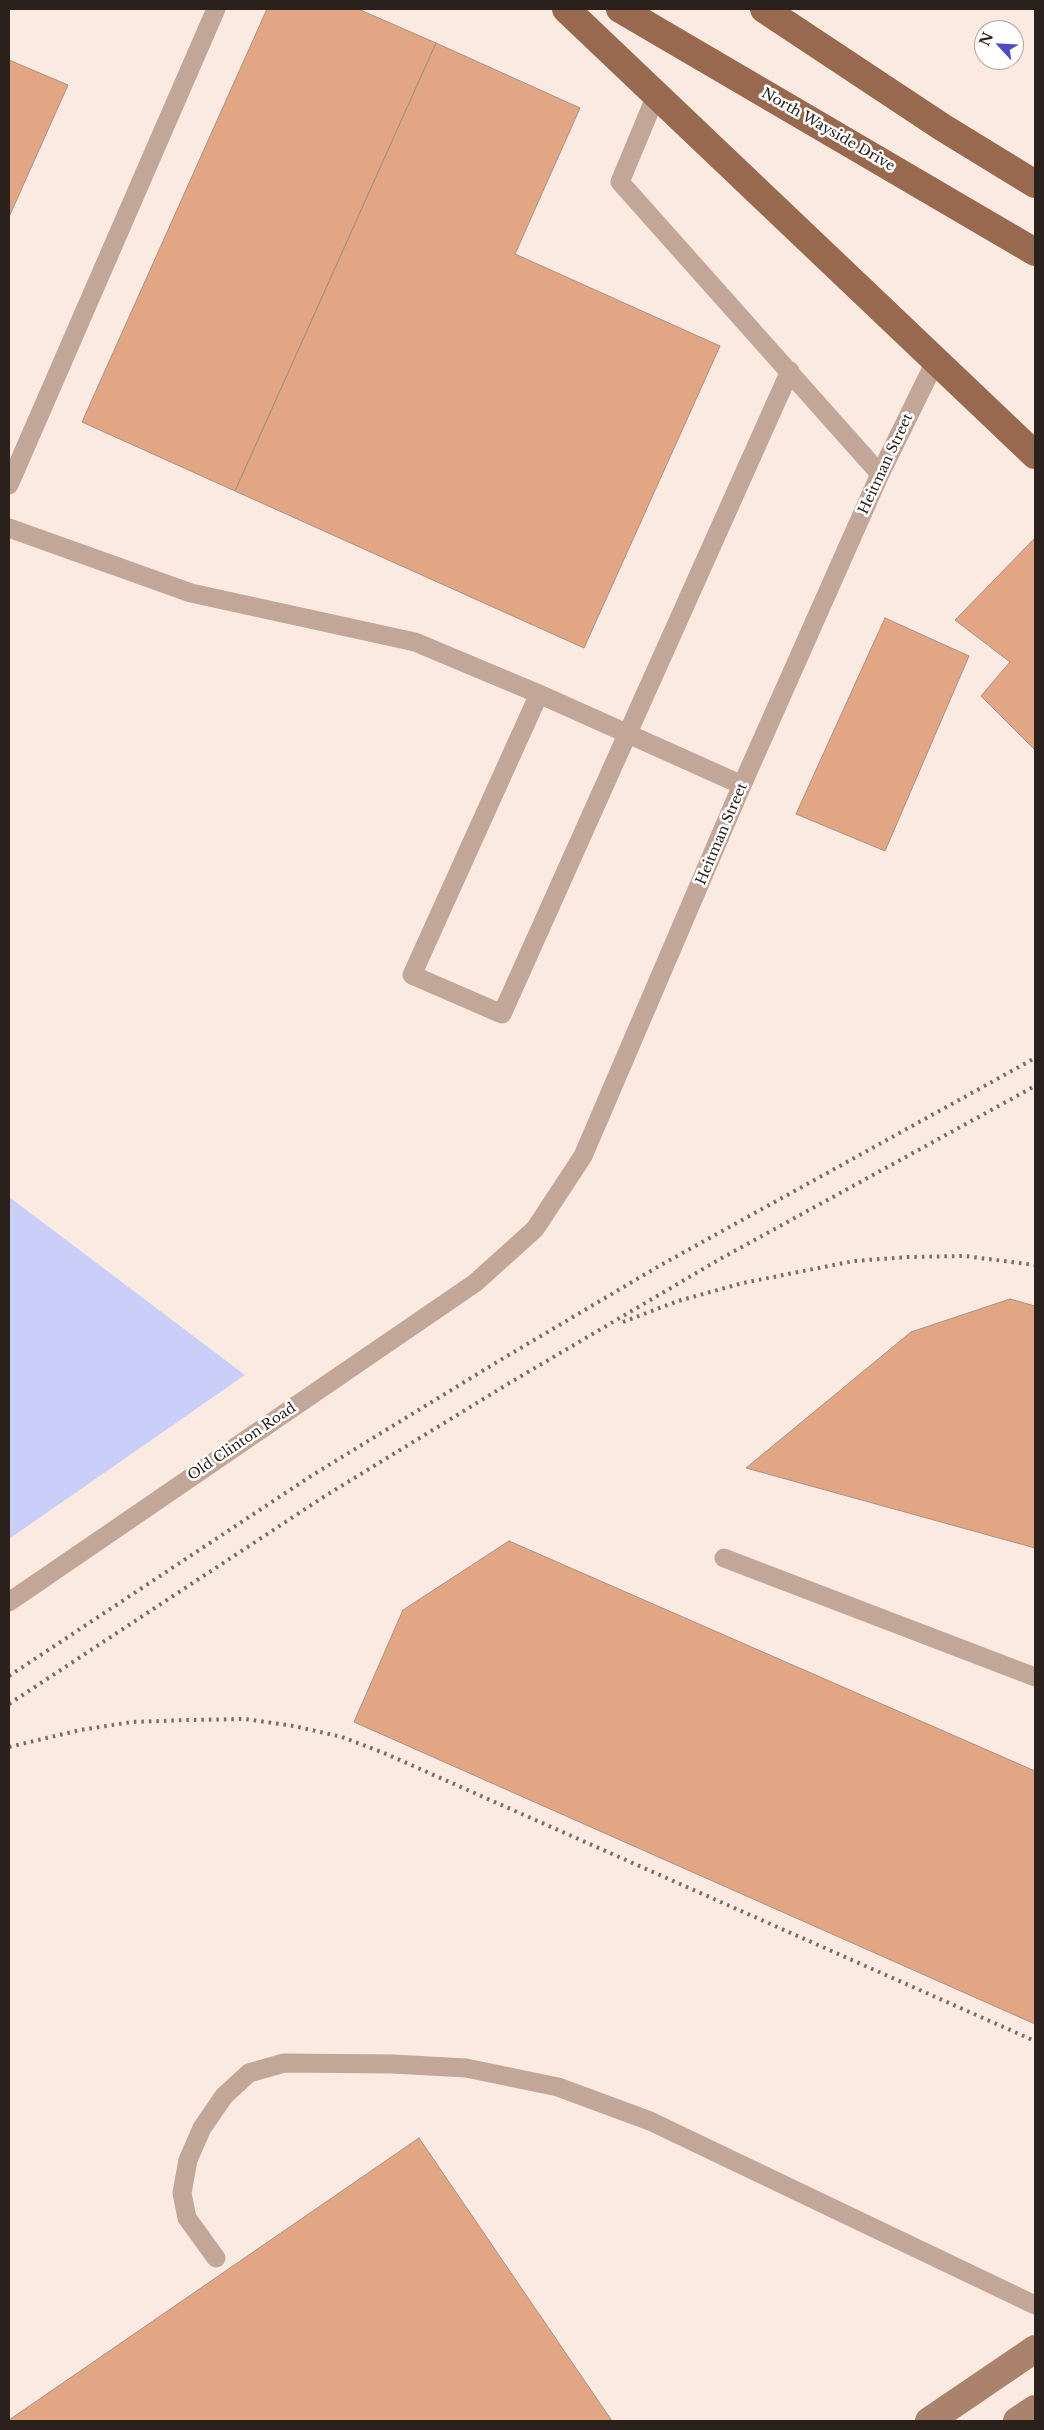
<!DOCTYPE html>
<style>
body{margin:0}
#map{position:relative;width:1044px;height:2430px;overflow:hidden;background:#fbeae1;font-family:"Libre Baskerville",serif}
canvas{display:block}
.frame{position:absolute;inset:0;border:10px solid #2b211c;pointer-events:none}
.north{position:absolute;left:974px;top:20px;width:50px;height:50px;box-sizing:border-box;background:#fff;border:1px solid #aaa6a4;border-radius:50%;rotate:295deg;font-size:14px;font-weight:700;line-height:20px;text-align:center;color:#2b211c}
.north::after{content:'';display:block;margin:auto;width:18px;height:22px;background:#4f4bc2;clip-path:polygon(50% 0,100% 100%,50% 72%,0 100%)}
</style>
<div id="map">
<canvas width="1044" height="2430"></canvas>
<div class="frame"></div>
<div class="north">N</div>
</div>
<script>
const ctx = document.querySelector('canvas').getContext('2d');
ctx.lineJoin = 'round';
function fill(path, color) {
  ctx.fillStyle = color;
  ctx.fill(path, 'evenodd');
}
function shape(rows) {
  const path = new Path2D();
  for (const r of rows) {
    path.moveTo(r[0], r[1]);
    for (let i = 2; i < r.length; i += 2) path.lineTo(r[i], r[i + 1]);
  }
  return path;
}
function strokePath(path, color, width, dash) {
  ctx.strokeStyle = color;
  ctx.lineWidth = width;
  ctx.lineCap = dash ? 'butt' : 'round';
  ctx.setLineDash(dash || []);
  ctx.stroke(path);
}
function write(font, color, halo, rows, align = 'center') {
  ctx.font = font + ' "Libre Baskerville",serif';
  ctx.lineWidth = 5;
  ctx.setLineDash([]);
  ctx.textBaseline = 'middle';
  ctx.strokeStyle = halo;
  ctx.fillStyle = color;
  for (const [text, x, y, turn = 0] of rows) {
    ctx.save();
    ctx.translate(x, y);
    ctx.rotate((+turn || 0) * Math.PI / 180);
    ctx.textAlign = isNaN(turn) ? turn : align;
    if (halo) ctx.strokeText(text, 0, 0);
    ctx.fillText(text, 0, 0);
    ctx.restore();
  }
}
const green = shape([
 [9,1197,245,1375,9,1539]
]);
const building = shape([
 [267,9,358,9,436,43,235,491,82,422,267,9],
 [436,43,580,108,515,254,720,346,584,648,235,491,436,43],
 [9,60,68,85,9,217,9,60],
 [1035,538,1035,750,981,696,1010,662,955,620,1035,538],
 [885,618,969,656,885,851,796,814,885,618],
 [1010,1299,1035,1306,1035,1548,746,1468,911,1332,1010,1299],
 [509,1541,1035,1771,1035,2024,354,1722,403,1610,509,1541],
 [419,2138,612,2421,9,2421,9,2420,419,2138]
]);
const lane = shape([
 [657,93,620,182,880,474],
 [9,485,216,9],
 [9,528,191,593,415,642,539,694,742,785],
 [539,694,412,975,502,1014,790,371],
 [724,1558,1035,1677],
 [9,1602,475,1283,535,1229,583,1156,742,785,880,474,935,362],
 [216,2258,187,2218,182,2193,188,2160,202,2128,224,2096,249,2073,284,2063,393,2064,466,2068,558,2087,650,2121,1035,2305]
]);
const secondary = shape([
 [929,2421,1035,2349],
 [1017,2421,1035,2409]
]);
const primary = shape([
 [566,9,1035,455],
 [620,9,1035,252],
 [764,9,942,127,1035,184]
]);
const rail = shape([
 [623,1322,678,1301,743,1283,854,1261,908,1257,965,1256,1035,1265],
 [9,1676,311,1476,497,1362,659,1266,1035,1058],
 [9,1704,325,1496,511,1382,720,1259,1035,1086],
 [9,1747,80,1730,132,1722,189,1720,245,1719,294,1726,342,1737,384,1753,1035,2041]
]);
const streetNames = [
 ["North Wayside Drive",828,130,30],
 ["Heitman Street",886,464,-65],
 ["Heitman Street",722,834,-67],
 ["Old Clinton Road",242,1442,-34]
];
fill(green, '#c9cff8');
fill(building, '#e3a685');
strokePath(building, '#aa9082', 1);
strokePath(lane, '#c2a697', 19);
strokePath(secondary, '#ab836d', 28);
strokePath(primary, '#99694f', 28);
strokePath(rail, '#786b65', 4, [2.5, 5]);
write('14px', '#2b211c', '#fff', streetNames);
</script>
